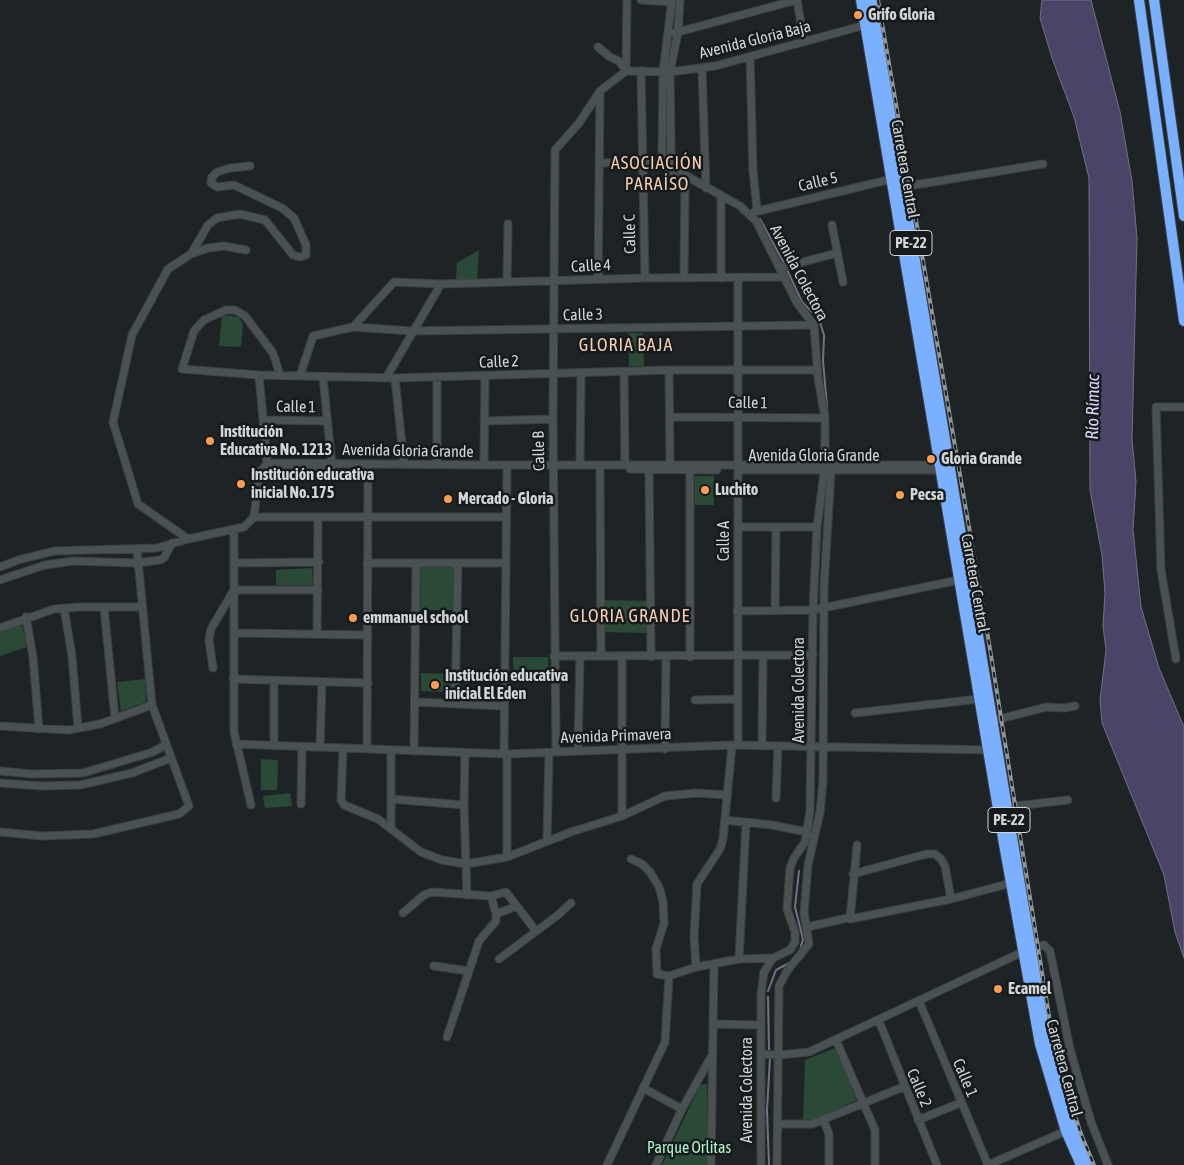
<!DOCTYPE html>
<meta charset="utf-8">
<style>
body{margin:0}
canvas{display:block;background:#1e2426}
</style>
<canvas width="1184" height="1165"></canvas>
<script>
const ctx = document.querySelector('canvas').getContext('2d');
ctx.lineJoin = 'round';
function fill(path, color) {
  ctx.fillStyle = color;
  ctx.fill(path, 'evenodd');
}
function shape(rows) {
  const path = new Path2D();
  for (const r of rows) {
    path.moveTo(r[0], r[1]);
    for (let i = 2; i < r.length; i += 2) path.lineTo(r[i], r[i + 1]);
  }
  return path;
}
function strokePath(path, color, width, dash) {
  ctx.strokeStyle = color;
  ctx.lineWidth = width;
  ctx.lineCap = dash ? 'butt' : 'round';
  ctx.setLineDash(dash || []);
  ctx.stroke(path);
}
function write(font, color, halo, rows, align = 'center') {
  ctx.font = font + ' "Asap Condensed",sans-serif';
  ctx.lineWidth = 5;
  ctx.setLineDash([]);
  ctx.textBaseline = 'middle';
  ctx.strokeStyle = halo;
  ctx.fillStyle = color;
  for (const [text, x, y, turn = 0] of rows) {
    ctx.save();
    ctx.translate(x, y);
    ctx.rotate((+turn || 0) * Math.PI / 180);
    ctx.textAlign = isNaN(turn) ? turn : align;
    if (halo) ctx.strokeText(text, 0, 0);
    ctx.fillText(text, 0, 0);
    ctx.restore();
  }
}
const green = shape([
 [479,250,477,280,456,279,457,263],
 [222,315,239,317,243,324,241,347,219,346],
 [629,333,643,333,644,366,629,366],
 [695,476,714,476,714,505,695,505],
 [420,564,457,565,456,610,418,610],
 [312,568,313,585,276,585,276,570],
 [605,600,648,601,647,633,604,632],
 [20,623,22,625,27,647,0,656,0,632],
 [513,657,548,657,548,675,513,675],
 [421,673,454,674,453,692,421,691],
 [145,679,146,702,121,711,117,682],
 [261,759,278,760,277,790,261,790],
 [290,793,292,806,265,808,263,796],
 [835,1048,859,1099,814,1120,803,1120,805,1060],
 [707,1084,707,1165,662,1165,700,1085]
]);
const water = shape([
 [1042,0,1091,0,1120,112,1132,181,1137,238,1132,439,1136,482,1133,530,1141,607,1159,668,1184,727,1184,958,1175,932,1164,875,1102,723,1100,700,1106,650,1103,626,1105,593,1102,555,1090,490,1089,178,1074,117,1052,58,1040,18,1042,0]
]);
const stream = shape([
 [667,82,667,109],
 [667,139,666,152,669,166],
 [688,181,717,196],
 [760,219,785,265],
 [787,270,802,302,819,319,824,335,823,361,828,418],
 [828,425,828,438],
 [799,871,795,907,803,939,800,950],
 [768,991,776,970,791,962],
 [768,997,769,1051],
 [769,1165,767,1110,770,1058]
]);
const minor = shape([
 [641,0,672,2],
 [672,0,663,72,662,162,672,175,685,184],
 [680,0,678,32,670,72,671,152,673,162,685,175,740,206,756,221,797,303,814,325,818,378,825,418,825,465,817,527,813,610,810,811,805,842,794,858,790,868,787,909,795,932,795,942,790,950,773,958,764,972,761,994,761,1165],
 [797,0,804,42],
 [674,33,797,0],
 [598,47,610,57,619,61,626,71],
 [750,57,753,170,757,210],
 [702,69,706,188],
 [626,71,627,0],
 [641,71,645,278],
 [600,163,662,162],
 [902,187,1043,164],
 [754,212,892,179],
 [832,225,843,282],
 [191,254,208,225,217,218,240,214,265,220,293,255,300,257,306,255,306,245,294,218,282,208,234,185,217,187,211,183,212,177,217,172,230,168,250,166],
 [780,268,837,253],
 [684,278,685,181],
 [721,278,721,195],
 [598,279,600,92],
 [507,282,508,224],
 [353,327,412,331,814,325],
 [669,370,670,464],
 [624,372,625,465],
 [259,375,267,463],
 [280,375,273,353,245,316,235,310,226,310,204,320,194,331,182,369,259,375,395,378,669,370,817,370],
 [300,376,313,336,353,327,394,282,441,284,644,278,785,277],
 [323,377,332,466],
 [386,378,441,284],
 [395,378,404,464],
 [437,378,437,465],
 [670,417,825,418],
 [264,420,327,421],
 [484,421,553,419],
 [484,465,485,377],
 [580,465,581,373],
 [649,465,651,657],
 [600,469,601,656],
 [630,469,717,470],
 [261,470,269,468,327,468],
 [690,470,690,657],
 [743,470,945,470],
 [254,517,506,517],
 [738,527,817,527],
 [234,530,234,732,251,805],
 [188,539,138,504,113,422,132,335,168,269,191,254,208,248,224,246,246,250],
 [234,563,319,562],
 [367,563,506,563],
 [0,567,18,560,54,551,157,548,188,539,244,527,254,517,259,475,267,463,484,465,943,465],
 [0,580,45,565,73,561,137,563,160,560,164,558,172,543],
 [234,590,318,590],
 [104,607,115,718],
 [64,608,72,656,78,728],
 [775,610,776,527],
 [737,611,813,610,959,580],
 [26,617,33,657,39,729],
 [0,628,54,609,80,607,142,607],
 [234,633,368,635],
 [317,634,318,519],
 [554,656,813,655],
 [622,657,622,816],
 [1176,659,1161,570,1156,407,1184,407],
 [213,668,209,640,211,629,234,590],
 [233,679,368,683],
 [274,682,274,746],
 [695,700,738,699],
 [415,702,504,706],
 [455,704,458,563],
 [855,713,979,699],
 [992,721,1046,707,1064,708,1075,706],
 [0,726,68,730,100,724,152,705],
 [236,744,507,754,732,745,992,750],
 [738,745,738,278],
 [762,746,763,656],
 [320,747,322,683],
 [343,748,341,800,344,805,378,819,421,852,442,860,466,864,507,857,571,832,622,816,665,796,696,793,727,795],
 [367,749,368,464],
 [665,749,666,657],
 [578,750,580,656],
 [414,751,416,563],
 [556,751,553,419,555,150,579,123,600,91,626,71,670,72,715,66,869,24],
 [465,754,464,805,467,895],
 [504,754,507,465],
 [0,771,32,774,83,773,153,752,165,745],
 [0,783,42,786,80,785,132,773,171,758],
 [776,798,778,746],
 [391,799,464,805],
 [301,804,302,747],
 [1006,807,1068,800],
 [725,820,772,825,807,832,808,835],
 [391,829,391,751],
 [0,832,42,836,93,834,179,814,189,806,152,705,137,550],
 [547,841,549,753],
 [857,845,850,919,951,899,1015,882],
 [507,857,507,754],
 [631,859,642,864,650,872,659,887,663,901,664,923,656,949,657,974,669,976,696,967,739,959,773,958],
 [853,874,926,854,935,854,941,859,945,866,951,899],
 [403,913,424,895,432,892,491,896,506,892,536,931],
 [496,914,517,906],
 [807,927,848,918],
 [499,959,558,915,571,903],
 [739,959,746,823],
 [434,966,469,971],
 [696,967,694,936,697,884,720,849,723,839,732,745],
 [919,1001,988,1165,1066,1131],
 [879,1021,937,1165],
 [714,1024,760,1025],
 [447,1037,479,941,496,921,496,914,491,896],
 [836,1040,875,1130,875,1165],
 [761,1054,778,1055,809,1052,1031,948,1044,945,1050,951,1070,1049,1091,1122,1108,1165],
 [643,1088,682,1109],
 [823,1119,829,1134,829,1165],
 [918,1120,960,1103],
 [778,1124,812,1124,903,1087],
 [607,1165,665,1042,669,976],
 [656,1165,682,1109,711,1057],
 [711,1165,714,964],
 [777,1165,779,986,787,971,809,944,804,913,808,865,820,812,823,781,824,587,831,470]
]);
const highway = shape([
 [861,0,1004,844,1040,1044,1066,1131,1081,1165],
 [871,0,1047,1045,1075,1135,1088,1165],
 [1139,0,1184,321],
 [1154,0,1184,216]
]);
const rail = shape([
 [878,0,989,643,1055,1053,1081,1134,1094,1165]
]);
const markers = [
 [858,15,5,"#fd9d54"],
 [210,441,5,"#fd9d54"],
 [931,459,5,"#fd9d54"],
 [241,484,5,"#fd9d54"],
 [705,490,5,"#fd9d54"],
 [900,495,5,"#fd9d54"],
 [448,499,5,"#fd9d54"],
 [353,618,5,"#fd9d54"],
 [435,685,5,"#fd9d54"],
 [998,989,5,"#fd9d54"]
];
const shields = [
 [911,243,42],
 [1009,820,42]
];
const shieldNames = [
 ["PE-22",911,243],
 ["PE-22",1009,820]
];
const poiNames = [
 ["Grifo Gloria",868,15],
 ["Institución",220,432],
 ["Educativa No. 1213",220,450],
 ["Gloria Grande",941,459],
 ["Institución educativa",251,475],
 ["inicial No. 175",251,493],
 ["Luchito",715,490],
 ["Pecsa",910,495],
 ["Mercado - Gloria",458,499],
 ["emmanuel school",363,618],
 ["Institución educativa",445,676],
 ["inicial El Eden",445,694],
 ["Ecamel",1008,989]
];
const streetNames = [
 ["Avenida Gloria Baja",755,40,-14],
 ["Carretera Central",905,169,80],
 ["Calle 5",818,182,-13],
 ["Calle C",630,234,-91],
 ["Calle 4",591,266,-3],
 ["Avenida Colectora",799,273,62],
 ["Calle 3",583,315,-1],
 ["Calle 2",499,362,-2],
 ["Calle 1",748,403,1],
 ["Calle 1",296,407,1],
 ["Avenida Gloria Grande",408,451,1],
 ["Calle B",539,451,-91],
 ["Avenida Gloria Grande",814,456],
 ["Calle A",724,541,-90],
 ["Carretera Central",975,583,80],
 ["Avenida Colectora",799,690,-90],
 ["Avenida Primavera",616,736,-2],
 ["Carretera Central",1064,1068,75],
 ["Calle 1",965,1078,67],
 ["Calle 2",919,1088,67],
 ["Avenida Colectora",747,1090,-90]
];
const parkNames = [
 ["Parque Orlitas",689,1148]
];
const neighbourhoodNames = [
 ["ASOCIACIÓN",657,163],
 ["PARAÍSO",657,184],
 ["GLORIA BAJA",626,345],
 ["GLORIA GRANDE",630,616]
];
const waterNames = [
 ["Río Rímac",1093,407,-89]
];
fill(green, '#2a4937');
fill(water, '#4a4467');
strokePath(water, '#727088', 1);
strokePath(stream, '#727088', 2);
strokePath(minor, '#3c4143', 9);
strokePath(highway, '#3c4143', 12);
strokePath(minor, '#4a5153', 7);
strokePath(highway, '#7ab0ff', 10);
strokePath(rail, '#909596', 4);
strokePath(rail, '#151a1c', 2, [5.5]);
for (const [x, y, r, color] of markers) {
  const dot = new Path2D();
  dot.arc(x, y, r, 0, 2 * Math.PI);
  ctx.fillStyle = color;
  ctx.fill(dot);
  strokePath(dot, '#151a1c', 2);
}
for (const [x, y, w] of shields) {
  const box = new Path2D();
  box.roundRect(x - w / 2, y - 12.5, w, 25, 4);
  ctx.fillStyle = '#151a1c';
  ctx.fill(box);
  strokePath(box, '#d1d5d6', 1);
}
write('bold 15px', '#d1d5d6', null, shieldNames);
write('bold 16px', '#d1d5d6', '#151a1c', poiNames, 'left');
write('16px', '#d1d5d6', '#151a1c', streetNames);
write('16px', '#b1f4ca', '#151a1c', parkNames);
ctx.letterSpacing = '1px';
write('18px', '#f6cdb1', '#151a1c', neighbourhoodNames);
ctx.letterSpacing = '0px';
write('italic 18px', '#d6d1f8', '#151a1c', waterNames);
</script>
